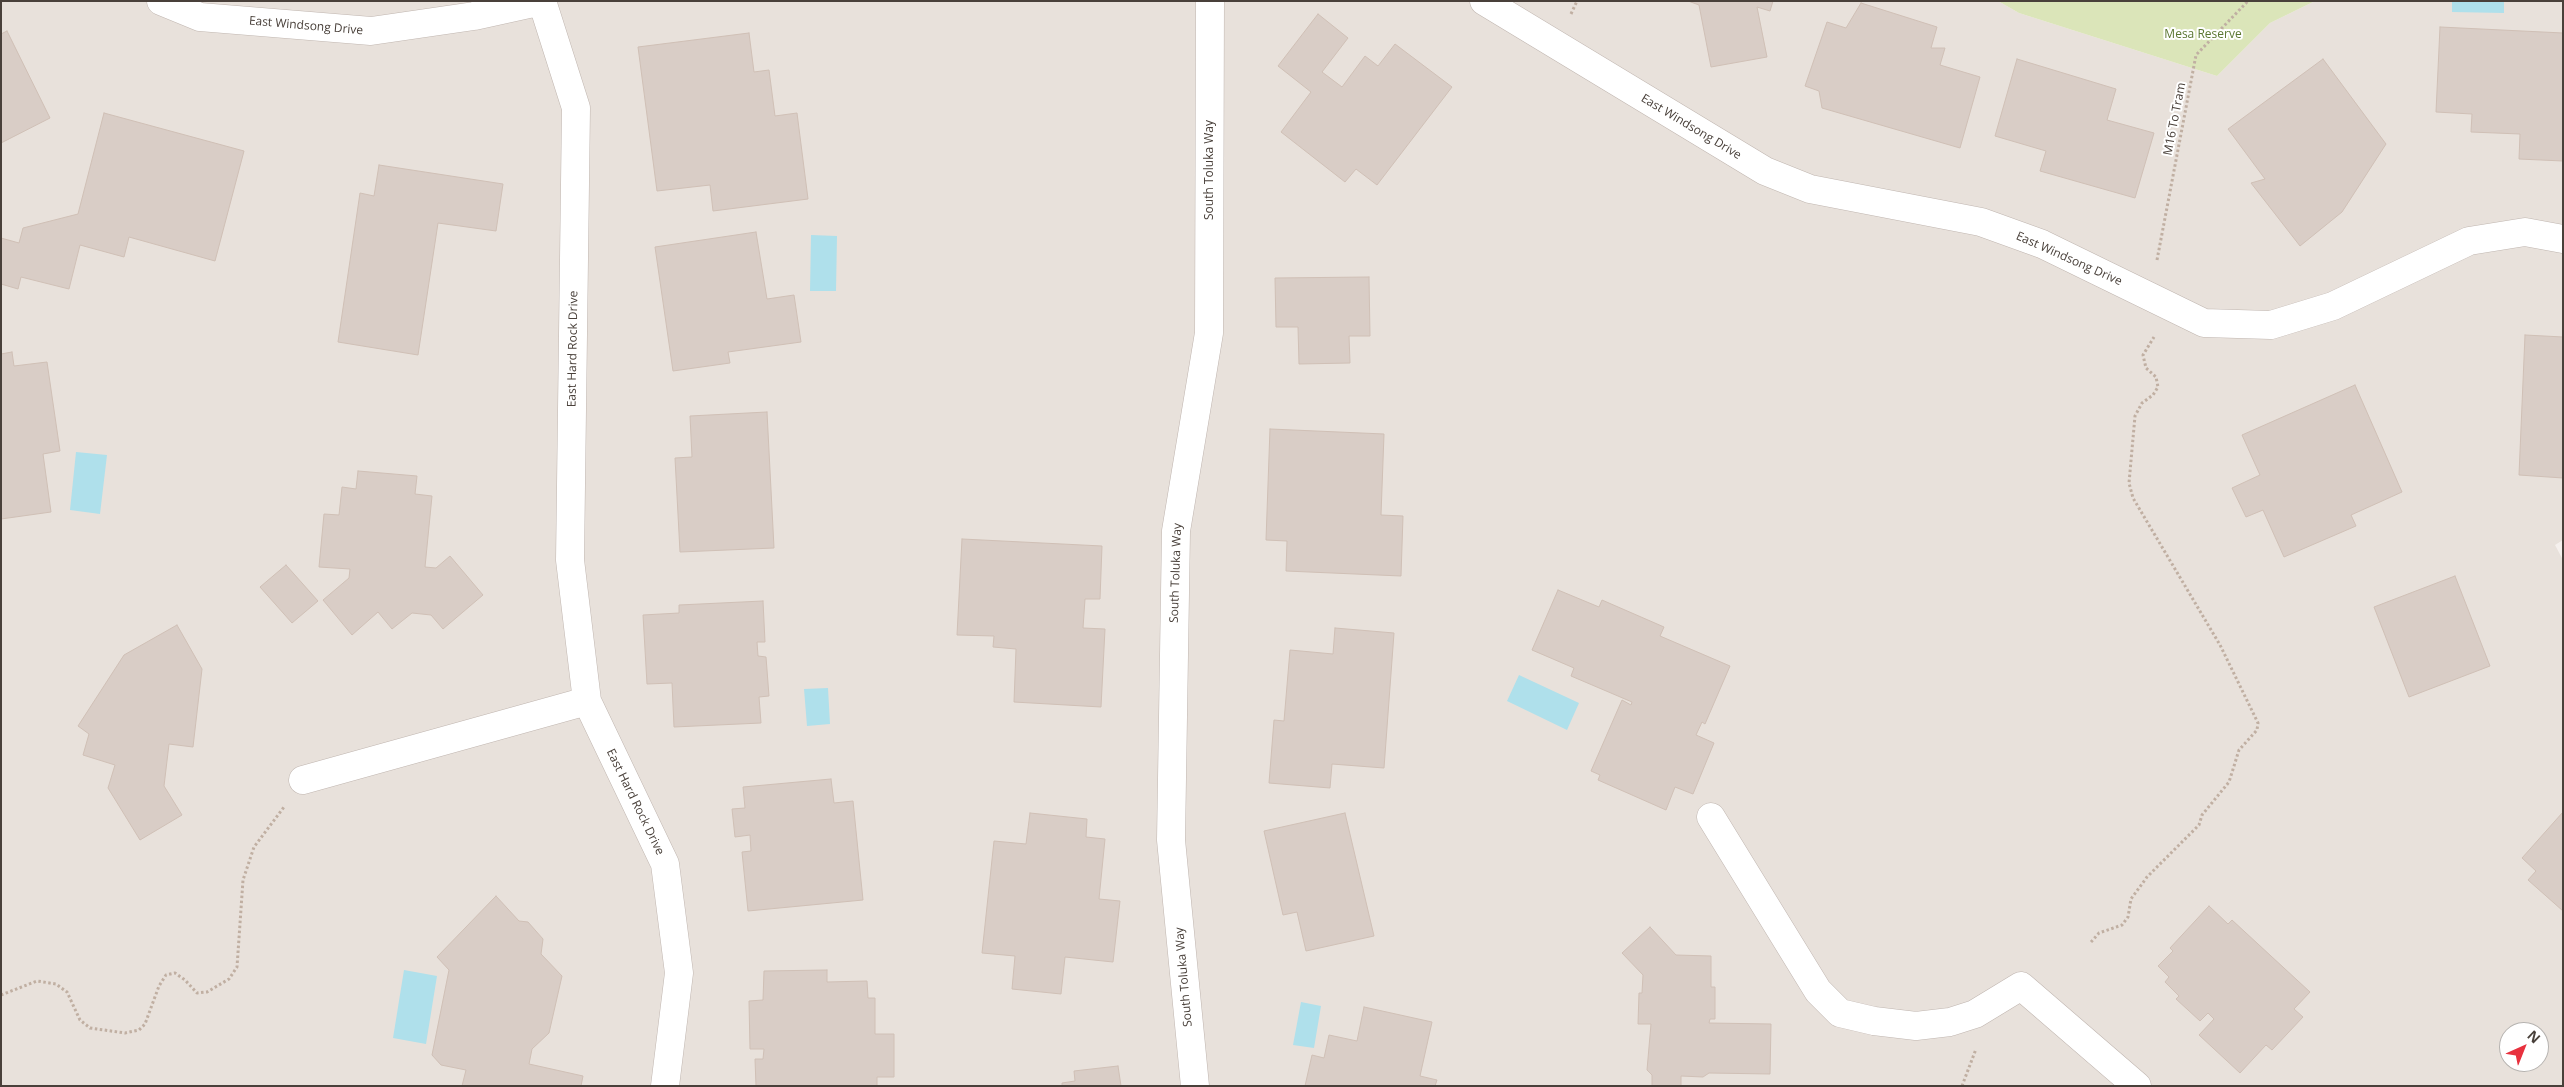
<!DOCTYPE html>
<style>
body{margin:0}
#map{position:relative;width:2564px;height:1087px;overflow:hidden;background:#f5f0ed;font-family:"Open Sans",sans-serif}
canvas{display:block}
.frame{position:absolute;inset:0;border:2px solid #49403a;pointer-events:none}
.north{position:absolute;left:2499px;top:1022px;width:50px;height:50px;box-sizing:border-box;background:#fff;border:1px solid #b6b3b0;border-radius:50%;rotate:44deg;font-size:14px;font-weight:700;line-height:20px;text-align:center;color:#49403a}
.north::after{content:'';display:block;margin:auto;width:18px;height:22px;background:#e8313e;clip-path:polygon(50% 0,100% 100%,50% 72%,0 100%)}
</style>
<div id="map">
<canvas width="2564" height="1087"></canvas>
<div class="frame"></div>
<div class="north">N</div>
</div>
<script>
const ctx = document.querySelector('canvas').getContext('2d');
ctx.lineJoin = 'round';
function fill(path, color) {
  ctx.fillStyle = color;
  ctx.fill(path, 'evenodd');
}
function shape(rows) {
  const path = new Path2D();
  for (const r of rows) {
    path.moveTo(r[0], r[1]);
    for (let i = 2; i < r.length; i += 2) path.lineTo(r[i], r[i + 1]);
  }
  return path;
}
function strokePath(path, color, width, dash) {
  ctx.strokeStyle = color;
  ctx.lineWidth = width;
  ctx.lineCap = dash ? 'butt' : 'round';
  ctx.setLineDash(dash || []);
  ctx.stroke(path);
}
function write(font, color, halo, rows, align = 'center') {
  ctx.font = font + ' "Open Sans",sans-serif';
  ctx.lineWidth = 4;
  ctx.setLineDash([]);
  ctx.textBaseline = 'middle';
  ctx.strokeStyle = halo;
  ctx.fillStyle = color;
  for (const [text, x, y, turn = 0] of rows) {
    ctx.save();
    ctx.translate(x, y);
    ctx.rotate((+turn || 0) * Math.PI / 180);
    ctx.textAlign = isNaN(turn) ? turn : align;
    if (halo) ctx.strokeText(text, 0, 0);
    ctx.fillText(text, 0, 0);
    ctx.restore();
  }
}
const residential = shape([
 [1,1,1998,1,2019,13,2217,76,2270,23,2315,1,2563,1,2563,540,2555,545,2563,560,2563,1086,1,1086],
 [2509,1032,2539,1032,2539,1062,2509,1062]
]);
const green = shape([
 [1998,1,2315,1,2270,23,2217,76,2019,13]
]);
const water = shape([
 [2452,1,2504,1,2504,13,2452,12],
 [811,235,837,236,836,291,810,291],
 [76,452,107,455,100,514,70,510],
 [1519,675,1579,703,1567,730,1507,701],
 [828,688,830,724,807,726,804,689],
 [404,970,437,976,426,1044,393,1038],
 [1301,1002,1321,1006,1314,1048,1293,1045]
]);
const building = shape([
 [1688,1,1773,1,1770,11,1757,7,1767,57,1711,67,1699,5,1688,1],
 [1861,3,1937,27,1931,48,1945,48,1940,65,1980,77,1960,148,1822,108,1819,91,1805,86,1827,22,1846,28,1861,3],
 [1318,14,1348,38,1322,72,1342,87,1365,56,1378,66,1395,44,1452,87,1377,185,1356,169,1345,182,1281,132,1311,92,1278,66,1318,14],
 [2440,27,2563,33,2563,161,2519,159,2520,134,2471,132,2472,114,2436,112,2440,27],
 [7,31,50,118,1,143,1,34,7,31],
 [749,33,754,72,769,70,775,116,797,113,808,199,713,211,710,185,657,191,638,47,749,33],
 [2017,59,2116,89,2107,120,2154,133,2135,198,2040,171,2046,151,1995,136,2017,59],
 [2323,59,2386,144,2342,212,2300,246,2251,183,2265,179,2228,129,2323,59],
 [104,113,244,151,215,261,129,237,124,257,80,245,69,289,21,277,18,289,1,284,1,238,19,243,23,228,78,214,104,113],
 [379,165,503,184,496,231,438,223,418,355,338,342,360,193,374,196,379,165],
 [756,232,767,299,794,295,801,342,728,352,730,363,673,371,655,247,756,232],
 [1369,277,1370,336,1349,336,1350,363,1299,364,1298,327,1276,327,1275,278,1369,277],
 [2525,335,2563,337,2563,478,2519,475,2525,335],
 [12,352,14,366,47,362,60,451,43,454,51,512,1,519,1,354,12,352],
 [2355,385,2402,492,2351,515,2356,526,2284,557,2263,510,2246,517,2232,488,2260,475,2242,435,2355,385],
 [767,412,774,548,680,552,675,458,692,457,690,416,767,412],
 [1270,429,1384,434,1381,515,1403,516,1401,576,1286,571,1287,541,1266,540,1270,429],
 [358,471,417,476,415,494,432,496,425,567,436,568,450,556,483,595,443,629,431,615,412,613,392,629,378,612,352,635,323,600,349,578,350,569,319,567,324,514,339,515,342,487,356,489,358,471],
 [962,539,1102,546,1100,599,1085,599,1083,628,1105,629,1101,707,1014,702,1016,649,993,647,994,636,957,635,962,539],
 [286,565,318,601,292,623,260,587,286,565],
 [2455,576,2490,666,2409,697,2374,607,2455,576],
 [1558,590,1599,607,1602,600,1664,627,1660,636,1730,666,1705,724,1702,722,1696,735,1714,743,1693,794,1675,787,1666,810,1598,780,1600,775,1591,771,1622,700,1631,705,1632,702,1571,676,1574,668,1532,650,1558,590],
 [763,601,765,642,757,642,758,656,766,657,769,696,759,697,761,723,674,727,672,683,647,684,643,615,679,613,679,605,763,601],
 [177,625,202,669,193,747,169,744,164,786,182,815,140,840,108,788,115,765,83,755,89,734,78,726,124,655,177,625],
 [1335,628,1394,633,1384,768,1332,764,1330,788,1269,783,1274,720,1284,721,1290,650,1333,654,1335,628],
 [831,779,834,803,853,801,863,900,748,911,742,852,751,851,750,835,735,837,732,809,745,808,743,787,831,779],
 [2563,812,2563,911,2528,880,2536,871,2522,858,2563,812],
 [1030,813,1087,819,1086,837,1105,839,1099,899,1120,901,1113,962,1065,957,1061,994,1012,989,1015,956,982,953,994,841,1026,844,1030,813],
 [1345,813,1374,936,1306,951,1297,912,1283,915,1264,831,1345,813],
 [496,896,519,921,528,922,543,939,541,954,562,976,549,1033,532,1049,529,1064,583,1076,581,1086,462,1086,466,1070,441,1065,432,1055,449,970,437,957,496,896],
 [2209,906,2228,924,2232,920,2310,992,2294,1009,2303,1017,2272,1050,2266,1045,2240,1073,2199,1035,2214,1019,2208,1013,2200,1021,2176,999,2179,996,2165,982,2169,977,2158,966,2173,951,2170,948,2209,906],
 [1650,927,1676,955,1711,956,1711,987,1715,987,1715,1019,1710,1019,1709,1023,1771,1024,1770,1074,1709,1073,1703,1077,1681,1076,1681,1086,1652,1086,1652,1075,1647,1070,1651,1024,1638,1024,1639,993,1642,993,1643,975,1622,953,1650,927],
 [827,970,827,982,867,981,868,998,875,998,875,1034,894,1034,894,1077,877,1077,877,1086,756,1086,755,1059,763,1059,764,1049,750,1049,749,1001,763,1000,764,971,827,970],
 [1364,1007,1432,1022,1420,1076,1437,1080,1435,1086,1305,1086,1312,1055,1324,1058,1329,1035,1357,1041,1364,1007],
 [1118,1066,1121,1086,1062,1086,1062,1083,1075,1081,1074,1071,1118,1066]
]);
const path = shape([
 [1571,14,1577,1],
 [2157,260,2196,55,2248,1],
 [2091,942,2099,933,2122,925,2128,917,2131,899,2147,877,2199,825,2202,815,2229,782,2239,750,2257,730,2258,723,2220,645,2133,498,2129,483,2135,416,2142,403,2153,395,2158,387,2156,377,2146,368,2143,355,2154,337],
 [1,995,37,981,56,984,67,992,80,1020,90,1028,125,1033,139,1030,145,1024,159,986,166,975,175,973,185,980,197,993,207,992,229,979,237,967,243,880,254,847,284,807],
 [1962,1086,1976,1049]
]);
const minor = shape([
 [161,1,200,17,371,31,474,16,542,1],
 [542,1,576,108,570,560,587,701,665,864,679,973,665,1086],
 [1484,1,1765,171,1810,189,1981,222,2042,244,2204,323,2271,325,2333,306,2469,241,2525,232,2563,239],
 [303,780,587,701],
 [1711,817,1818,991,1840,1013,1874,1021,1916,1026,1950,1022,1975,1014,2021,986,2137,1086],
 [1195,1086,1171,840,1176,531,1209,333,1210,1]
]);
const streetNames = [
 ["East Windsong Drive",306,26,5],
 ["M16 To Tram",2175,119,-79],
 ["East Windsong Drive",1691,127,31],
 ["South Toluka Way",1210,170,-90],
 ["East Windsong Drive",2069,259,24],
 ["East Hard Rock Drive",573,349,-89],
 ["South Toluka Way",1176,573,-88],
 ["East Hard Rock Drive",635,802,64],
 ["South Toluka Way",1184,977,-95]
];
const parkNames = [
 ["Mesa Reserve",2203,35]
];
fill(residential, '#e8e1db');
fill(green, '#dbe5b9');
fill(water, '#afe0eb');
fill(building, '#d9cdc6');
strokePath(building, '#d0c0b6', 1);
strokePath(minor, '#c0b6b0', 29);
strokePath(path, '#c0afa2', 3, [2.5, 2.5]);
strokePath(minor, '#fff', 28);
write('12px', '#49403a', '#fff', streetNames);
write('12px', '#5b7732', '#fff', parkNames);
</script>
